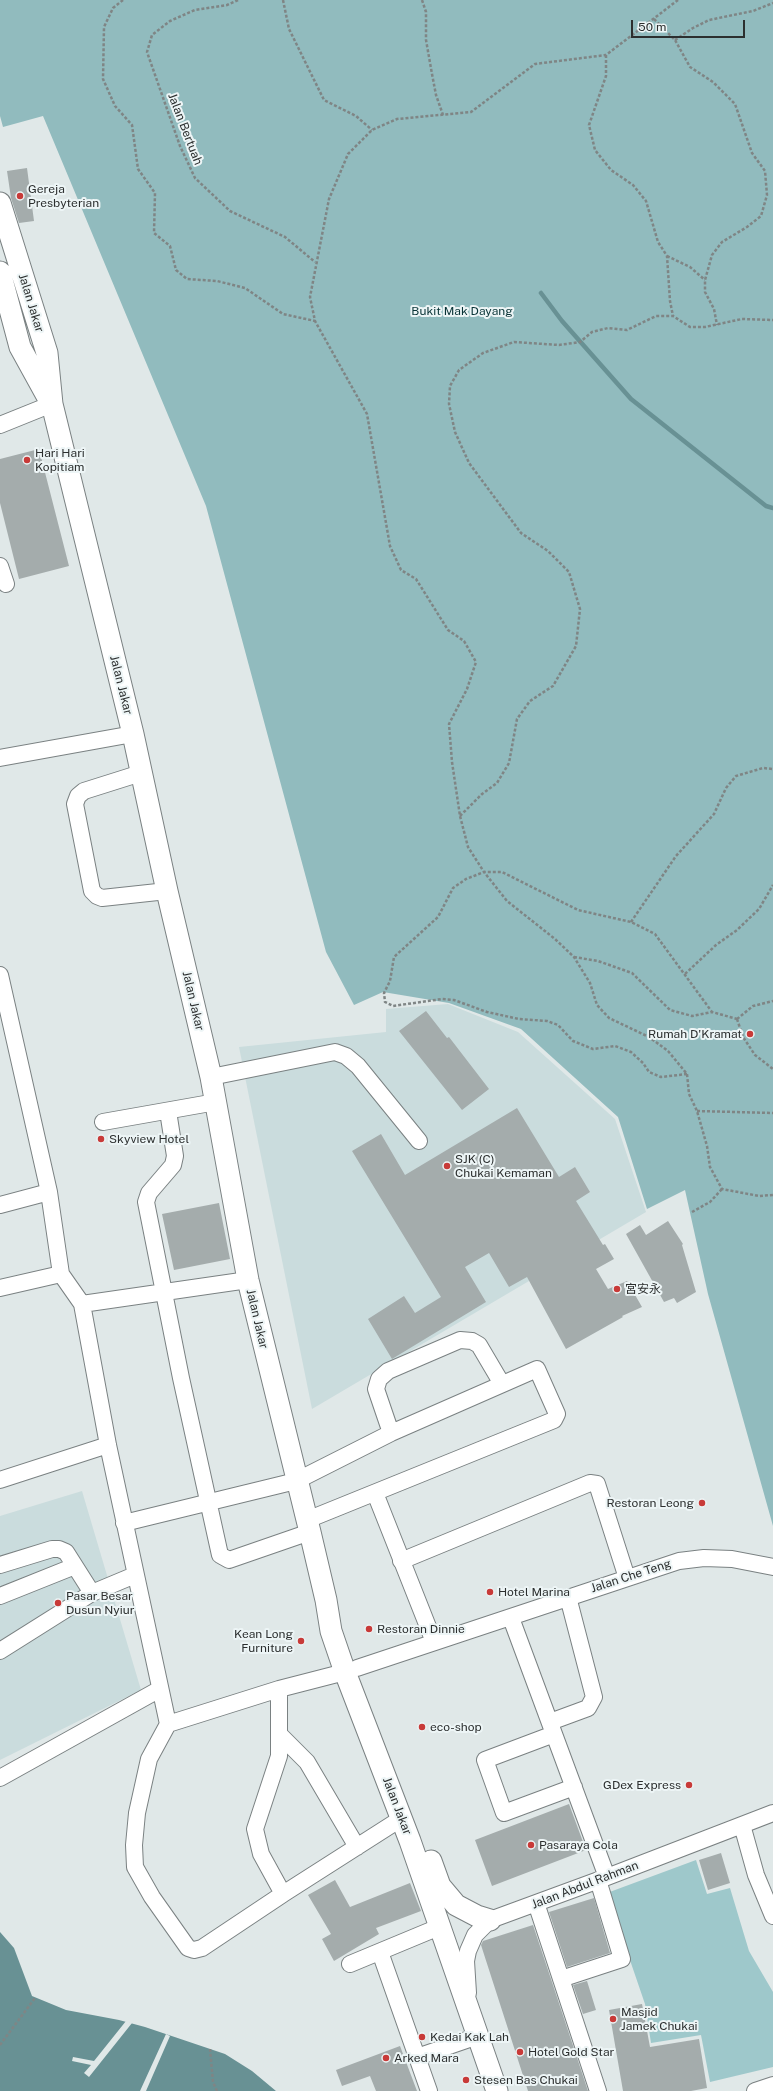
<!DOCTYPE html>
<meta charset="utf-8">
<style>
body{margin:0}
#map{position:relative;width:773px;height:2091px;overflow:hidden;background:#e0e8e8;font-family:"Public Sans",sans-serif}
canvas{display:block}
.scale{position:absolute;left:631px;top:20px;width:114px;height:18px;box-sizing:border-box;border:2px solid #2c2f2f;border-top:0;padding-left:5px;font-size:12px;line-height:14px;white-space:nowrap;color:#2c2f2f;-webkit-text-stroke:3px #edf5f6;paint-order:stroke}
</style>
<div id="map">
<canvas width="773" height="2091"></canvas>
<div class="scale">50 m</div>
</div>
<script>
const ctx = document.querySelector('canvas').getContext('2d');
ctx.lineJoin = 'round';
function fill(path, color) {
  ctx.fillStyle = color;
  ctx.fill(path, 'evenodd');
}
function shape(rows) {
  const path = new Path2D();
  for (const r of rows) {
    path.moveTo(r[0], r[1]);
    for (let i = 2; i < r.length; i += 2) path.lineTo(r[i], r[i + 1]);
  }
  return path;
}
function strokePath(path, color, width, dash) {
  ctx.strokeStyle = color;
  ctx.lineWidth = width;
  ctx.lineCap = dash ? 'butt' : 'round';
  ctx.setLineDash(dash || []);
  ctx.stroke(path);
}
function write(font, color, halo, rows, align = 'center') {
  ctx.font = font + ' "Public Sans","Noto Sans SC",sans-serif';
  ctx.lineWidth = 4;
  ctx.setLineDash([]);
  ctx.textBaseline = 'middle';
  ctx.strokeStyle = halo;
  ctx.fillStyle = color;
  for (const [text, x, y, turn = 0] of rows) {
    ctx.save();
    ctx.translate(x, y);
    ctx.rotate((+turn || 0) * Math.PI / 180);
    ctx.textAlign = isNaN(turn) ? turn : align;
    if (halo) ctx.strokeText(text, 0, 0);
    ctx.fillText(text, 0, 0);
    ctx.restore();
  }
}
const built = shape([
 [448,1004,518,1032,615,1119,646,1212,312,1409,239,1047,386,1032,386,1009],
 [82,1491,141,1690,0,1760,0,1516]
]);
const green = shape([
 [696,1860,707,1894,730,1888,749,1951,773,1992,773,2067,710,2082,701,2035,651,2043,645,2004,607,1893]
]);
const forest = shape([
 [0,0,773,0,773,1526,708,1294,685,1190,647,1209,618,1117,521,1029,449,1003,383,992,354,1005,326,952,206,506,43,116,3,127,0,116]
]);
const water = shape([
 [0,1932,14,1948,32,1996,66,2010,119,2020,145,2027,225,2054,252,2071,276,2091,0,2091]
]);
const pier = shape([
 [126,2021,132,2023,89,2077,84,2073,91,2065,72,2061,73,2057,94,2061],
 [166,2034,170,2036,146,2091,140,2091]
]);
const stream = shape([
 [541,293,562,321,631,399,766,506,773,508]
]);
const building = shape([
 [27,168,34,221,19,223,11,198,7,171],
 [39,449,69,566,19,579,0,503,0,459],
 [426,1011,447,1038,449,1037,489,1089,462,1110,399,1031],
 [517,1108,559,1177,575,1167,590,1192,576,1201,603,1245,605,1244,614,1259,596,1269,608,1289,627,1281,642,1307,622,1316,623,1317,566,1349,527,1277,509,1287,489,1253,465,1267,486,1302,392,1359,368,1319,404,1296,415,1313,441,1297,352,1151,381,1134,405,1175],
 [219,1203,230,1259,174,1270,162,1214],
 [668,1221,683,1244,682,1245,696,1292,677,1303,674,1298,664,1302,626,1234,640,1225,646,1235],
 [569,1804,586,1850,492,1886,475,1840],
 [721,1853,730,1883,708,1890,699,1860],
 [335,1880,350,1907,410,1883,421,1911,376,1928,379,1934,334,1961,322,1939,331,1934,308,1895],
 [594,1898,610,1953,567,1967,549,1912],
 [533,1925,552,1982,588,2091,528,2091,481,1945,483,1941],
 [587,1981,596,2010,583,2014,573,1985],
 [642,2004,650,2047,699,2039,707,2088,691,2091,623,2091,609,2010],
 [400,2046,417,2091,376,2091,370,2076,342,2086,336,2070]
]);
const path = shape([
 [123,0,113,8,104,27,103,79,115,106,132,125,138,169,155,193,154,233,170,246,176,270,187,279,217,281,245,288,283,314,315,321],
 [238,0,227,5,195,10,170,21,152,35,147,52,180,146,195,178,230,211,285,237,315,262],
 [283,0,289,29,324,100,356,116,372,130],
 [422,0,426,12,426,40,432,74,436,95,443,115],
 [678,0,606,55,535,64,471,112,397,119,372,130,348,154,329,199,310,297,315,321,367,414,390,546,401,570,416,579,448,630,464,641,476,662,467,689,449,724,452,762,460,816,468,847,484,872,507,901,555,939,574,957,590,983,597,1005,609,1018,649,1037,668,1051,687,1074,689,1094,697,1111,707,1146,710,1167,722,1189,759,1196,773,1195],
 [654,19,675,40,690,67,713,82,735,104,752,153,765,171,767,195,761,216,747,227,722,242,712,255,705,280,705,292,714,309,717,325],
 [675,40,693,28,709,20,753,11,773,3],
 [606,55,606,76,589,125,595,150,611,170,633,185,646,201,658,242,667,256,670,301,673,316],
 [667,256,690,267,705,280],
 [460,816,482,794,497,783,509,763,517,719,530,701,553,686,576,646,580,609,569,572,548,551,521,533,469,463,455,432,449,404,450,386,459,370,483,353,514,342,559,345,580,342,592,332,608,328,627,330,656,316,673,316,690,327,705,327,742,319,773,320],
 [631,922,676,856,714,814,726,788,736,776,763,768,773,769],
 [574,957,598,961,632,973,670,1010,692,1016,712,1012,737,1019],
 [685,974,716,945,737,930,759,909,773,885],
 [737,1019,743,1037,755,1055,773,1069],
 [737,1019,753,1006,773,1001],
 [687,1074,661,1077,649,1072,643,1063,631,1052,615,1046,593,1049,573,1041,558,1025,547,1021,519,1019,487,1012,454,1000,442,999,393,1006,385,1002,384,993,390,981,394,957,438,917,453,888,466,879,484,872,502,872,578,910,631,922,655,934,712,1012],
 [697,1111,773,1113],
 [692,1212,710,1202,722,1189],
 [0,2045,35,1998],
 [210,2049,213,2082,217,2091]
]);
const minor = shape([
 [0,425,52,404],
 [0,566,6,584],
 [0,758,133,734],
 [141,773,84,791,78,796,75,804,92,891,97,896,102,898,167,891],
 [0,975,49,1192,61,1274,82,1304,108,1445,168,1724],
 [211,1077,335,1052,346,1056,358,1066,419,1141],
 [168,1111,175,1156,173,1165,149,1193,146,1202,181,1378,220,1555,229,1560,310,1532],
 [103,1122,216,1102],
 [0,1205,49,1192],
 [0,1288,61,1274],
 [82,1304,248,1280],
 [391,1433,376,1389,379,1379,388,1371,460,1340,472,1341,479,1345,502,1384],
 [0,1480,108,1445],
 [375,1493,434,1642],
 [124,1523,296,1481,391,1433,537,1369,557,1414,554,1420,307,1520],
 [401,1561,590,1483,597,1484,627,1578],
 [0,1565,52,1549,59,1549,66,1552,92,1593],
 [0,1596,75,1566],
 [511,1618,607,1877],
 [0,1651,92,1593,135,1575],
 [357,1668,679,1561,704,1558,732,1559,773,1567],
 [279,1689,279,1756,255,1829,261,1854,283,1894,402,1818],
 [550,1722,588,1708,594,1697,568,1597],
 [279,1734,307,1762,357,1847],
 [554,1734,485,1760,504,1813,574,1787],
 [0,1778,160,1689],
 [742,1825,756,1875,773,1916],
 [283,1894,202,1948,194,1950,188,1948,152,1897,135,1867,134,1845,137,1813,149,1759,168,1724,279,1689,345,1672],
 [536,1903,598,2091],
 [380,1952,429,2091],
 [350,1964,439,1927],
 [561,1979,622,1959,598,1880],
 [468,1993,466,1961,468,1951,475,1935,490,1920,607,1877,773,1813],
 [417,2057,478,2036],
 [755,2091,773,2085]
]);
const major = shape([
 [0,203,47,353,52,404,133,734,167,891,211,1077,248,1280,310,1532,326,1600,331,1631,345,1672,410,1841,497,2091],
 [0,272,20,347,47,396],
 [431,1861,440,1886,456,1905,477,1916,490,1920]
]);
const markers = [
 [20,196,4,"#c83a38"],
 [27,460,4,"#c83a38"],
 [750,1034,4,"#c83a38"],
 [101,1139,4,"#c83a38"],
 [447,1166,4,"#c83a38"],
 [617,1289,4,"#c83a38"],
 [702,1503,4,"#c83a38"],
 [490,1592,4,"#c83a38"],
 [58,1603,4,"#c83a38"],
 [369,1629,4,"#c83a38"],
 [301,1641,4,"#c83a38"],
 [422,1727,4,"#c83a38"],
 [689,1785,4,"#c83a38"],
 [531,1845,4,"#c83a38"],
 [613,2019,4,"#c83a38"],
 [422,2037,4,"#c83a38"],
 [520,2052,4,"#c83a38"],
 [386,2058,4,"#c83a38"],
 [466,2080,4,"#c83a38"]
];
const streetNames = [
 ["Jalan Bertuah",185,129,69],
 ["Jalan Jakar",31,303,73],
 ["Jalan Jakar",121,685,76],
 ["Jalan Jakar",193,1001,77],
 ["Jalan Jakar",257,1319,77],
 ["Jalan Che Teng",631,1576,-18],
 ["Jalan Jakar",397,1806,69],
 ["Jalan Abdul Rahman",585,1885,-21]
];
const poiNames = [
 ["Gereja",28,189],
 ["Presbyterian",28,203],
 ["Hari Hari",35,453],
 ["Kopitiam",35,467],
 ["Rumah D'Kramat",742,1034,"right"],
 ["Skyview Hotel",109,1139],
 ["SJK (C)",455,1159],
 ["Chukai Kemaman",455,1173],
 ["宮安永",625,1289],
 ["Restoran Leong",694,1503,"right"],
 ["Hotel Marina",498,1592],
 ["Pasar Besar",66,1596],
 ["Dusun Nyiur",66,1610],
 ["Restoran Dinnie",377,1629],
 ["Kean Long",293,1634,"right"],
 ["Furniture",293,1648,"right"],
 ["eco-shop",430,1727],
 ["GDex Express",681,1785,"right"],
 ["Pasaraya Cola",539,1845],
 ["Masjid",621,2012],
 ["Jamek Chukai",621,2026],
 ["Kedai Kak Lah",430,2037],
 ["Hotel Gold Star",528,2052],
 ["Arked Mara",394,2058],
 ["Stesen Bas Chukai",474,2080]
];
const parkNames = [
 ["Bukit Mak Dayang",462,311]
];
fill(built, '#cadcdd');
fill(green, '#9ec8cb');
fill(forest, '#91bbbe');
fill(water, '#689194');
fill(pier, '#e0e8e8');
strokePath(stream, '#689194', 4.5);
fill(building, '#a4acac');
strokePath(minor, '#7a8182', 18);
strokePath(major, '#7a8182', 23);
strokePath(path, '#7f8585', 2.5, [3, 2]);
strokePath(minor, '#fff', 16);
strokePath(major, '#fff', 21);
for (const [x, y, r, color] of markers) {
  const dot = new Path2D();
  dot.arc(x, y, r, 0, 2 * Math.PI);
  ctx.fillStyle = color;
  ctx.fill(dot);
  strokePath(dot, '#edf5f6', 1.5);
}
write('12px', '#2c2f2f', '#edf5f6', streetNames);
write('12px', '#2c2f2f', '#edf5f6', poiNames, 'left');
write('12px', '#083336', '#edf5f6', parkNames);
</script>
